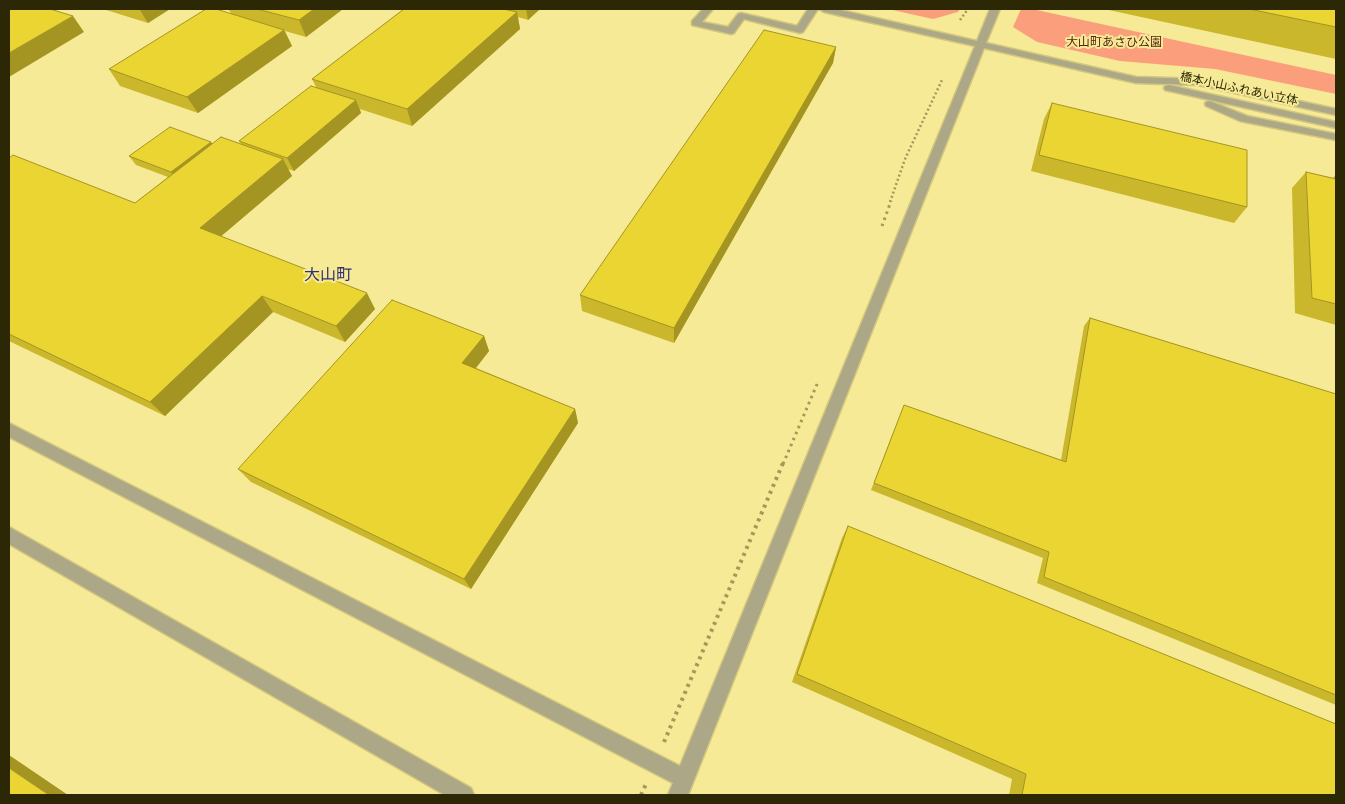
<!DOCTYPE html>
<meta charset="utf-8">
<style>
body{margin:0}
#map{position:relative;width:1345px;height:804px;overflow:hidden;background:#f6ea97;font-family:"IBM Plex Sans",sans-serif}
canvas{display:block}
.frame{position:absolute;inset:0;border:10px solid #2c2704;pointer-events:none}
</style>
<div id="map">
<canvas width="1345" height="804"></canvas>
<div class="frame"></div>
</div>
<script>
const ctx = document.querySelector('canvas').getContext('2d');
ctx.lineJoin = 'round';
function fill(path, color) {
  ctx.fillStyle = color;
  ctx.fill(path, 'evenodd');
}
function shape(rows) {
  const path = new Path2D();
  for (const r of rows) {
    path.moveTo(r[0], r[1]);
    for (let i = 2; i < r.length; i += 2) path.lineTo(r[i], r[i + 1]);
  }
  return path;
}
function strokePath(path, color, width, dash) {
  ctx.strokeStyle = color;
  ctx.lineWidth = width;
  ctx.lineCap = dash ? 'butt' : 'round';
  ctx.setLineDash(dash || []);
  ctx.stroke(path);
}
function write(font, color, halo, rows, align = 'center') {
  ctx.font = font + ' "IBM Plex Sans","Noto Sans JP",sans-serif';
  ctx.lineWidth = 4;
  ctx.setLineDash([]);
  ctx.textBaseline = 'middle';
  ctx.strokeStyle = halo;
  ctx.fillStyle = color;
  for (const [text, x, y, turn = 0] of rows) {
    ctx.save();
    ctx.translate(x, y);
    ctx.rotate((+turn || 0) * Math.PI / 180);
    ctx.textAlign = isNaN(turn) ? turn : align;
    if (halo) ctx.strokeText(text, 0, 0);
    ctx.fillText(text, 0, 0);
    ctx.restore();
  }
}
const green = shape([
 [888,9,960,9,958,12,933,19],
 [1021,9,1032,9,1336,75,1336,94,1215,69,1120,61,1037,42,1013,27]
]);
const pathFar2 = shape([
 [960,20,968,9],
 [890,202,905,159,942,80]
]);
const pathFar1 = shape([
 [882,226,891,201],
 [783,464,818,382]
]);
const path = shape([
 [664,742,783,463],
 [641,795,646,784]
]);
const minor = shape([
 [703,9,713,9,702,22,728,27,738,14,741,13,797,26,808,9,818,9,803,32,800,33,744,19,734,33,731,34,692,25,692,21,703,9],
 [819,9,836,9,977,41,990,9,1000,9,986,43,1136,77,1198,79,1336,109,1336,115,1198,85,1136,83,984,48,688,795,668,795,673,783,9,437,9,423,680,766,975,46,824,12,819,9],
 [1169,85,1336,122,1336,128,1165,90,1164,88,1165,86,1169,85],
 [1210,101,1247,116,1336,134,1336,140,1240,121,1206,106,1205,104,1206,102,1210,101],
 [9,527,471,788,474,795,445,795,9,544,9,527]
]);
const wall = shape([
 [103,9,170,9,148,23],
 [228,9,343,9,306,37,285,31,292,46,198,113,120,86,109,69,231,13],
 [404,9,540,9,528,20,518,17,520,29,412,126,360,109,361,113,294,171,288,169,292,176,221,236,375,309,345,342,273,312,165,416,9,341,9,158,135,203,168,177,136,165,129,156,211,142,212,144,241,144,239,141,316,87,312,79],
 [1104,9,1336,9,1336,59],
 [836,47,833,63,674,343,582,311,580,295],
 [1052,103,1247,207,1234,223,1031,171,1044,119],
 [1306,172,1333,178,1336,174,1336,325,1295,313,1292,188],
 [1090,318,1336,394,1336,705,1037,583,1043,558,871,490,904,405,1061,460,1084,326],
 [484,336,489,351,476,368,575,409,578,423,471,589,251,482,238,469],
 [848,526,1336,795,1009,795,1012,779,792,682,842,538]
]);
const shadedWall = shape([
 [142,9,170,9,148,23,140,10],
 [314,9,343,9,306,37,299,20],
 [526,9,540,9,528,20],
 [517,12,520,29,412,126,407,109],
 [73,16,84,32,9,77,9,53],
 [284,30,292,46,198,113,187,97],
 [836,47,833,63,674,343,674,328],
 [356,100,361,113,294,171,287,158],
 [211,142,217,151,177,181,171,172],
 [283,159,292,176,212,244,200,228],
 [367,293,375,309,345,342,336,326],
 [262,296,273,312,165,416,150,402],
 [484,336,489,351,468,378,462,363],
 [575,409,578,423,471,589,464,579],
 [9,755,68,795,49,795,9,768]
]);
const building = shape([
 [9,9,50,9,73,16,9,53,9,9],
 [206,9,216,9,284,30,187,97,109,69,206,9],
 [257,9,314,9,299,20,257,9],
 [404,9,503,9,517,12,407,109,312,79,404,9],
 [1249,9,1336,9,1336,27,1249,9],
 [764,30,836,47,674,328,580,295,764,30],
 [311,86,356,100,287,158,239,141,311,86],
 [1052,103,1247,150,1247,207,1039,155,1052,103],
 [170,127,211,142,171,172,129,156,170,127],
 [221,137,283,159,200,228,367,293,336,326,262,296,150,402,9,334,9,158,13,155,135,203,221,137],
 [1306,172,1336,179,1336,304,1312,298,1306,172],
 [392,300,484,336,462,363,575,409,464,579,238,469,392,300],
 [1090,318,1336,394,1336,695,1044,577,1049,552,874,483,904,405,1066,462,1090,318],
 [848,526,1336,724,1336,795,1022,795,1026,774,797,674,848,526],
 [9,768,49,795,9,795,9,768]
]);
const farParknames = [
 ["大山町あさひ公園",1114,43]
];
const farStreetnames = [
 ["橋本小山ふれあい立体",1239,89,12]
];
const neighbourhoodNames = [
 ["大山町",328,275]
];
fill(green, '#fb9e7c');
strokePath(minor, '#d2c77d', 3);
strokePath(pathFar2, '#a2995a', 2.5, [2, 2.5]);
strokePath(pathFar1, '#a2995a', 3, [2.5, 4]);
strokePath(path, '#a2995a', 4, [3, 4.5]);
fill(minor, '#aca786');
fill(wall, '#cab72b');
fill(shadedWall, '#a49523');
fill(building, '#ebd532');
strokePath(building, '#a49523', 1);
write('12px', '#562411', '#f6ea97', farParknames);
write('12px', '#2c2704', '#f6ea97', farStreetnames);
write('16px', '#33326d', '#f6ea97', neighbourhoodNames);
</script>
